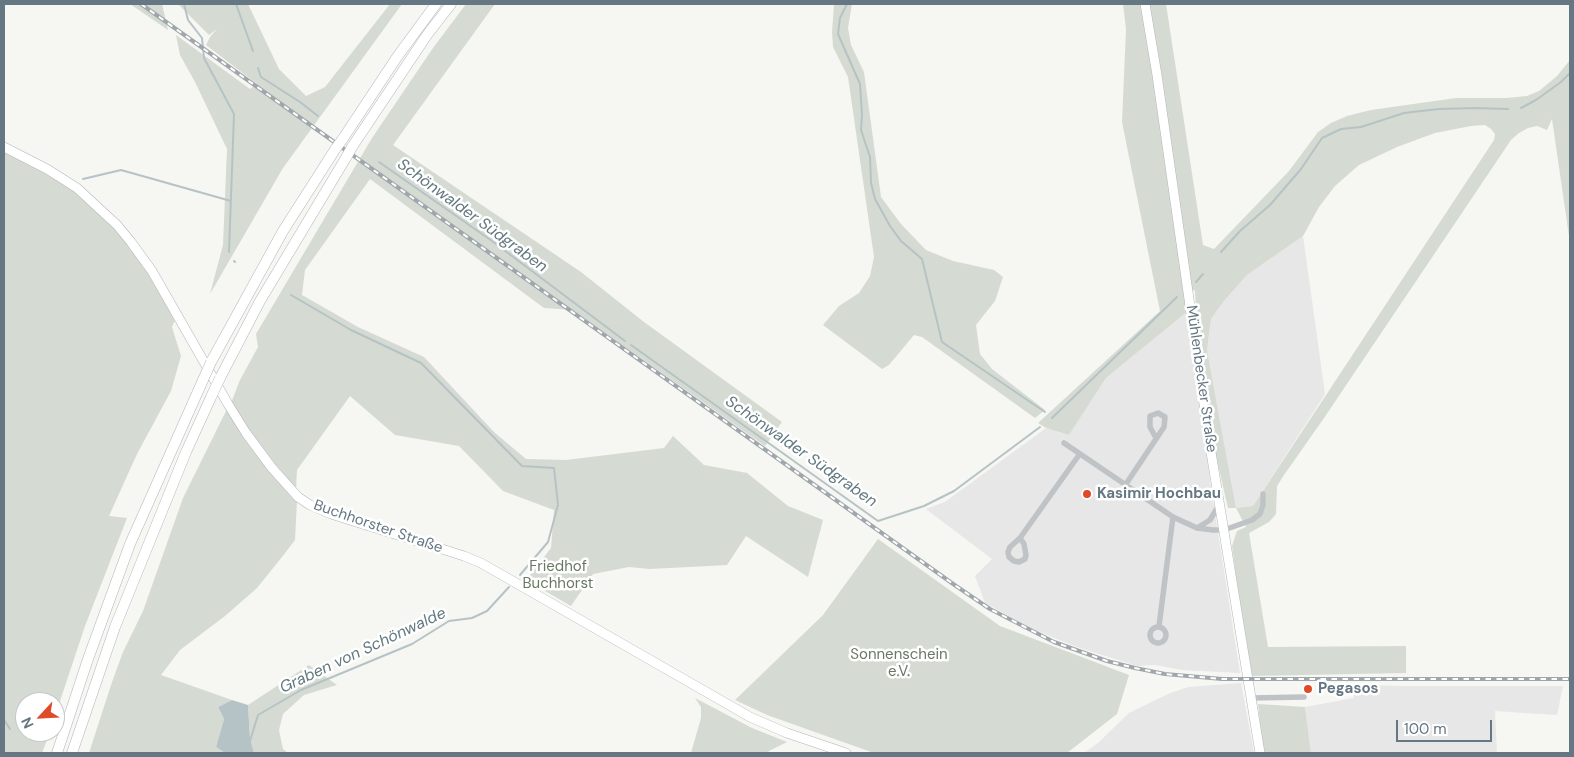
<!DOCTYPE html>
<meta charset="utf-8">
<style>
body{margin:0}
#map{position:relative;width:1574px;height:757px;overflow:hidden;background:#f6f6f2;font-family:"DM Sans",sans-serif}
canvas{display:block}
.frame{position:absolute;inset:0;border:5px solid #657783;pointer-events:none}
.north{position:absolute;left:15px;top:692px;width:50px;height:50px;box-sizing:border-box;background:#fff;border:1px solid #c1c9cd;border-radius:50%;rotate:245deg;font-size:14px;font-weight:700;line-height:20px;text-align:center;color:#657783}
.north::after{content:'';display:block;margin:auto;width:18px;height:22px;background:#df4b29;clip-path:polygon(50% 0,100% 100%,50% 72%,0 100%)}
.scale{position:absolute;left:1396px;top:720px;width:96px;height:22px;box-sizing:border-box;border:2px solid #657783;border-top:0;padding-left:6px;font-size:15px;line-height:18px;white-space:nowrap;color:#657783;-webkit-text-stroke:4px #fff;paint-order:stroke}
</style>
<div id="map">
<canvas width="1574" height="757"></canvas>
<div class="frame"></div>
<div class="north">N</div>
<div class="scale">100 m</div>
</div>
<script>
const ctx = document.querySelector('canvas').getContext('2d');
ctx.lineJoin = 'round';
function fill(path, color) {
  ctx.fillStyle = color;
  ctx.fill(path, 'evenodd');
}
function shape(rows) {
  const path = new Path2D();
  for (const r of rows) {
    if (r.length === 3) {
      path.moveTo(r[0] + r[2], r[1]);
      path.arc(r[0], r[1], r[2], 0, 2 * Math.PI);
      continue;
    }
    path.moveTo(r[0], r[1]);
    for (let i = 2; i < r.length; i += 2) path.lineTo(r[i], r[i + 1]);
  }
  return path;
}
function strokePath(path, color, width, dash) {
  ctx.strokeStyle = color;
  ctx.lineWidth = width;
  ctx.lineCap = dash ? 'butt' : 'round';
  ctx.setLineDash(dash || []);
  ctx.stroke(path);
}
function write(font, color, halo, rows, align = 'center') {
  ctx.font = font + ' "DM Sans",sans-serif';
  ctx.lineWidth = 5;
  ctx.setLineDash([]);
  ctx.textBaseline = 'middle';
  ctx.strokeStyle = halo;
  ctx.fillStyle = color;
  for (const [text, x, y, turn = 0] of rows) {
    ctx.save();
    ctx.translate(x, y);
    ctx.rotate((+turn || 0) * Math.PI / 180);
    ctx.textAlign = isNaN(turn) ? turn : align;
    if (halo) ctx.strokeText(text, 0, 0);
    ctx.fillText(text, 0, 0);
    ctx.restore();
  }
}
const built = shape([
 [1303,236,1325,394,1253,506,1236,508,1207,350,1211,319,1224,301,1247,275],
 [1188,311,1211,488,1240,673,1182,670,1155,665,1137,666,1077,647,1035,630,985,603,975,576,992,559,926,509,945,502,1046,428,1069,435,1106,378],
 [1241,683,1254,753,1084,753,1098,743,1129,713,1168,694,1188,687],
 [1352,685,1401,686,1563,686,1557,715,1495,711,1497,753,1311,753,1305,707,1354,698]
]);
const green = shape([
 [130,4,162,4,168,30],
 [178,4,248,4,279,69,306,96,325,87,390,4,402,4,283,168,210,294,223,245,227,149,195,82,180,55,176,35,250,89,257,84,206,45,210,37,217,29,209,35],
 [466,4,495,4,393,145,581,272,644,322,782,422,765,446,573,310,544,308,370,179,305,270,302,295,358,327,424,357,494,432,526,459,566,460,664,448,673,436,704,465,747,473,788,506,823,520,808,577,746,536,727,565,650,569,629,567,593,574,571,606,526,580,551,548,554,510,503,491,459,446,395,435,350,396,297,470,296,490,256,440,231,403,240,380,258,347,256,334,372,138,433,48],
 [834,4,852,4,848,28,851,45,864,72,881,197,901,224,926,250,953,261,994,270,1003,277,995,301,976,325,980,354,992,369,1045,410,1035,418,922,337,914,335,889,365,882,369,823,325,839,306,859,293,870,276,874,257,848,77,833,47,832,32],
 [1123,4,1166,4,1203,245,1214,249,1289,171,1318,132,1331,123,1347,116,1371,110,1456,98,1506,98,1527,96,1539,91,1557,76,1570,60,1570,243,1552,119,1547,130,1537,126,1528,128,1519,133,1511,140,1324,418,1284,475,1277,486,1276,514,1269,522,1249,533,1268,647,1406,646,1406,673,1252,676,1241,613,1232,546,1237,531,1246,527,1236,508,1228,508,1212,438,1198,336,1195,291,1185,286,1188,311,1106,378,1069,435,1046,428,1038,423,1160,311,1122,122,1126,29],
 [1485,125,1491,129,1495,134,1494,140,1253,506,1236,508,1207,350,1211,319,1224,301,1247,275,1303,236,1319,207,1335,186,1359,165,1397,147,1435,133,1471,126],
 [4,151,64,184,91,204,115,227,141,261,175,320,172,327,181,356,171,391,137,454,109,516,127,518,85,626,55,716,55,702,25,702,25,732,50,732,42,753,4,753],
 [227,409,297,501,295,540,282,557,257,588,225,616,180,650,161,675,232,700,218,707,224,719,216,747,225,753,89,753,111,685,123,652,143,611,183,498],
 [878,539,1000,626,1129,675,1117,714,1067,753,874,753,767,715,735,700,823,615],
 [309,665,337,685,304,695,283,714,279,730,283,749,288,753,254,753,250,738,248,705],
 [695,698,752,728,787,742,769,751,768,753,691,753,701,718,701,707],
 [1258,704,1305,707,1311,753,1263,753]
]);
const water = shape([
 [232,700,248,705,250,738,254,753,225,753,216,747,224,719,218,707]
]);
const stream = shape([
 [184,4,188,20,202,38,204,58,234,114,229,252],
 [236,4,253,51],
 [847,4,840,18,838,34,860,84,862,115,861,130,870,157,871,183,875,199,890,226,901,241,922,259,942,342,1045,412],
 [258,68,261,77,300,102,318,116],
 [1521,108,1536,100,1561,82,1570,73],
 [379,162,492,241,625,341],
 [83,179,121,170,231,201],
 [1221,252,1240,231,1270,205,1301,169,1322,138,1341,129,1361,127,1404,113,1439,109,1475,108,1508,109],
 [234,261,235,262],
 [1196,282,1203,274],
 [291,295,351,330,421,363,522,466,554,468,558,505,548,542,520,575],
 [631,345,878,521,924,506,954,491,1040,427],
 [1052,418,1177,297],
 [4,720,10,729],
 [250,741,258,715,301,690,412,644,449,621,472,618,487,611,509,587]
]);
const minor = shape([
 [1064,443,1173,517,1197,528,1213,530,1224,530,1252,520,1260,514,1263,505,1263,494],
 [1126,484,1164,427,1165,417,1158,413,1150,416,1150,427,1156,438],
 [1197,528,1210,520,1219,505],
 [1020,538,1024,544,1026,555,1025,559,1019,562,1014,561,1009,557,1008,552,1010,547,1020,538,1079,455],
 [1159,626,1173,517],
 [1158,635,8],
 [1251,698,1304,697]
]);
const secondary = shape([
 [1145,4,1157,75,1210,446,1260,753],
 [4,147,47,169,77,188,117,225,131,242,152,271,228,404,246,433,272,468,298,497,310,505,331,514,464,556,481,563,750,717,787,733,846,753]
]);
const motorway = shape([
 [342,140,397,57,436,4],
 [352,147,427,35,451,4],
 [211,362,283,231,336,148],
 [220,378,260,301,347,156],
 [57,753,88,659,130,544,203,380],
 [72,753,115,627,186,452,212,395]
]);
const rail = shape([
 [141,4,956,586,990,609,1054,642,1107,661,1135,668,1165,674,1222,679,1570,679]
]);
const motorwayBridge = shape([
 [336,148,342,140],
 [347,156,352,147],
 [203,380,211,362],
 [212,395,220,378]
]);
const markers = [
 [1087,494,5,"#df4b29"],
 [1308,689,5,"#df4b29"]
];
const streetNames = [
 ["Mühlenbecker Straße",1201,379,82],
 ["Buchhorster Straße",378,527,19]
];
const poiNames = [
 ["Kasimir Hochbau",1097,494],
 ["Pegasos",1318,689]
];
const parkNames = [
 ["Friedhof",558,567],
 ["Buchhorst",558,584],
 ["Sonnenschein",899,655],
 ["e.V.",899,672]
];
const waterNames = [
 ["Schönwalder Südgraben",472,216,36],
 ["Schönwalder Südgraben",801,452,35],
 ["Graben von Schönwalde",363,651,-25]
];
fill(built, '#e6e7e6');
fill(green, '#d5dbd2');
fill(water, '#b6c3c6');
strokePath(stream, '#b6c3c6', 2);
strokePath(secondary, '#b1b7bb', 10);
strokePath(motorway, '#b2b6b9', 11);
strokePath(minor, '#bfc3c6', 5.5);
strokePath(secondary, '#fff', 9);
strokePath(motorway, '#fff', 10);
strokePath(rail, '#a0a7ac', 4);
strokePath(rail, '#fff', 2, [5.5]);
strokePath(motorwayBridge, '#b2b6b9', 11, []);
strokePath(motorwayBridge, '#fff', 10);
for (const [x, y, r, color] of markers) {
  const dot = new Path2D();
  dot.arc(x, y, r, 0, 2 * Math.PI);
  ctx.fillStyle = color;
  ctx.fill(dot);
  strokePath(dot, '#fff', 2);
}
write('15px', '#657783', '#fff', streetNames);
write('bold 15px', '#657783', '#fff', poiNames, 'left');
write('15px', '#697a64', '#fff', parkNames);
write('italic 16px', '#61797f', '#fff', waterNames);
</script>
